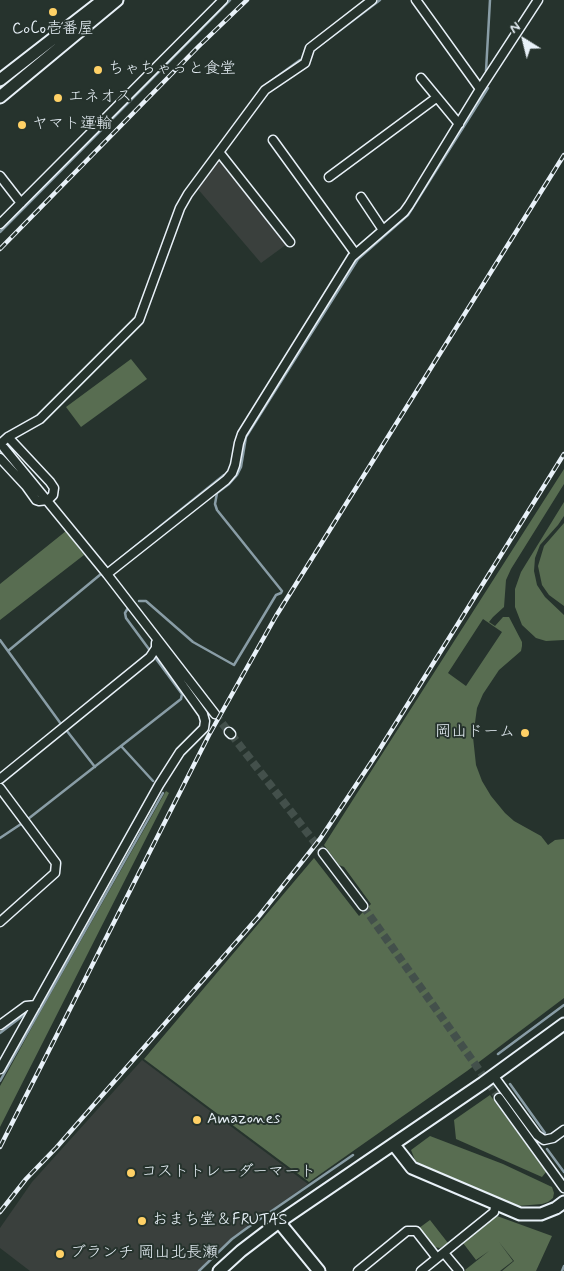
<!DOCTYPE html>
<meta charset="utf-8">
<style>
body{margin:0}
#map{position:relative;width:564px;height:1271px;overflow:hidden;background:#26332d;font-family:Mynerve,sans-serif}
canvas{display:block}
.north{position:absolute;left:499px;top:15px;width:50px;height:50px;-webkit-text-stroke:4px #26332d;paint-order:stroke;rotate:324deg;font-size:14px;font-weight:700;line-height:20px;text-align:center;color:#e8f1f8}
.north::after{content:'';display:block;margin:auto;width:18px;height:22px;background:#e8f1f8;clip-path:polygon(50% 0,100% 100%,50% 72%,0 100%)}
</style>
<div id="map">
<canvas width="564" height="1271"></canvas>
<div class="north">N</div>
</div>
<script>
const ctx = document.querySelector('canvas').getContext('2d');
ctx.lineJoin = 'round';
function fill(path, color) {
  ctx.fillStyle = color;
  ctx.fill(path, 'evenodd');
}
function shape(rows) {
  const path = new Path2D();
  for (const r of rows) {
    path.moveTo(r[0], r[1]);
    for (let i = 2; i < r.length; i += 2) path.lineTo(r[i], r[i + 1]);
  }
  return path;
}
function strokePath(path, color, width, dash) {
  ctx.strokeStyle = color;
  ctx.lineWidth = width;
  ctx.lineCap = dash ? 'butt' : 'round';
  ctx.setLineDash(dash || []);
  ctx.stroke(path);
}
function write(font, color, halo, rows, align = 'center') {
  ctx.font = font + ' Mynerve,"Klee One",sans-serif';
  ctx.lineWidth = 4;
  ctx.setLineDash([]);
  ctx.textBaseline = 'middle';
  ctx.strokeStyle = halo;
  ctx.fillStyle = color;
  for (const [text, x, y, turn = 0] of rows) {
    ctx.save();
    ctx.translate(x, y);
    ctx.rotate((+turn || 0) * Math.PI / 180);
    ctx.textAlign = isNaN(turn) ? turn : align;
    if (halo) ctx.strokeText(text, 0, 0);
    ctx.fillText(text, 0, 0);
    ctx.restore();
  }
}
const built = shape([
 [220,158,287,244,261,263,197,188],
 [142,1060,308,1184,233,1237,198,1271,30,1271,0,1248,0,1228,32,1182]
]);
const green = shape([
 [131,359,147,379,81,427,66,407],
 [564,469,564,484,511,569,506,580,504,607,493,617,489,622,495,626,503,617,509,617,522,642,522,646,521,651,499,670,483,694,477,708,473,737,476,765,482,781,491,796,505,813,514,821,541,836,548,845,555,840,564,839,564,998,467,1071,309,1182,144,1059,314,858,359,916,371,904,344,867,339,865,324,845],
 [483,619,502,632,466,686,448,673],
 [564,502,564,516,558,525,540,545,535,558,534,571,537,585,545,597,564,615,564,640,546,641,536,638,522,625,515,607,515,589,521,572],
 [564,523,564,606,549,595,542,585,538,566,544,546],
 [66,531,84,555,0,620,0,584],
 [166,791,169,793,0,1127,0,1086,37,1018],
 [490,1095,546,1172,542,1177,456,1139,454,1120],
 [430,1136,503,1164,552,1187,554,1193,553,1198,548,1202,542,1204,518,1206,497,1201,423,1168,415,1160,411,1150],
 [497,1216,552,1236,536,1271,502,1271,514,1261,499,1242,513,1261,500,1271,466,1271,465,1270,489,1251,476,1260,463,1243],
 [430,1220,448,1243,440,1248,434,1247,419,1228]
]);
const stream = shape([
 [314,50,380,0],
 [486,71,490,0],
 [267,84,300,60],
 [0,232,230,0],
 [112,565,224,475],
 [139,601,146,601,193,642,234,665,276,595,281,593,282,591,217,510,215,504,217,493,229,484,237,475,241,467,246,437,358,259,408,215,488,88],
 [0,640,61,724],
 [8,651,101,574],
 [67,731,95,767],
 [121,746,153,781],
 [28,819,181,699,182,694,126,618,125,613,128,608],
 [0,838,21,824],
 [0,1033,25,1014],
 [498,1054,564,1005],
 [0,1081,163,793],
 [510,1084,545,1133],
 [547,1149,564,1172],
 [199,1271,232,1239,247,1228,353,1155],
 [562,1271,564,1266]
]);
const streetTunnel = shape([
 [215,714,229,732],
 [231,734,323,853],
 [363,906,499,1098]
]);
const street = shape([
 [416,0,480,89],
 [421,78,459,124],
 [273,140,355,253],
 [219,152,290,242],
 [0,176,21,203],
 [329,177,436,98],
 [361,197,383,230],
 [0,224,223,0],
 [0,444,8,437,40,419,139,320,180,208,188,194,265,90,305,63,310,48,372,0],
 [4,448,107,574,215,714],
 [0,458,26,486,36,500,39,501,48,500,53,495,54,488,50,482,8,437],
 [107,574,226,480,232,473,235,465,239,443,242,434,352,257,404,212,409,205,480,89,538,0],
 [229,732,231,734],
 [0,779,150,657,156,648,156,643],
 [0,788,56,863,55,873,0,922],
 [323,853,363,906],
 [0,1025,26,1006,36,1005],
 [0,1069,159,785,180,752,204,728,205,721,203,714,156,648],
 [493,1075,537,1135,544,1140,553,1138,564,1130],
 [499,1098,564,1188],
 [444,1253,459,1271],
 [358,1271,407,1231,416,1231,437,1258],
 [421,1271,494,1212,496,1203]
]);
const secondary = shape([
 [0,80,103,0],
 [0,97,117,0],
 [394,1145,412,1168,520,1214,541,1214,556,1208,564,1202],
 [279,1222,319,1271],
 [219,1271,241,1251,279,1222,483,1083,564,1024]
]);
const rail = shape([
 [0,249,198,47,247,0],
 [0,1147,209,735,276,616,564,155],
 [0,1212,26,1179,56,1148,259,916,320,839,376,755,564,454]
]);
const markers = [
 [53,12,5,"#ffd166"],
 [98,70,5,"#ffd166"],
 [58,98,5,"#ffd166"],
 [22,125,5,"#ffd166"],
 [525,733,5,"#ffd166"],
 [197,1120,5,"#ffd166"],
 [131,1173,5,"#ffd166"],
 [142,1221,5,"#ffd166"],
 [60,1254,5,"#ffd166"]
];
const poiNames = [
 ["CoCo壱番屋",53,30,"center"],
 ["ちゃちゃっと食堂",108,70],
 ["エネオス",68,98],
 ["ヤマト運輸",32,125],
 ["岡山ドーム",515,733,"right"],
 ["Amazones",207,1120],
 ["コストトレーダーマート",141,1173],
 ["おまち堂＆FRUTAS",152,1221],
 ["ブランチ 岡山北長瀬",70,1254]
];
fill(built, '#3a403d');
fill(green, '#586d51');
strokePath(stream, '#899da6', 2.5);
strokePath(streetTunnel, '#43504b', 8, [8, 4]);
strokePath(street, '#e8f1f8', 11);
strokePath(secondary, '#e8f1f8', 15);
strokePath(street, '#26332d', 8);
strokePath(secondary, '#26332d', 11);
strokePath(rail, '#e8f1f8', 4.5);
strokePath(rail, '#26332d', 2.5, [8]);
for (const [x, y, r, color] of markers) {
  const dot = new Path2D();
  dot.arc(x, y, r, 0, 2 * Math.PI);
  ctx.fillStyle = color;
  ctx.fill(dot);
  strokePath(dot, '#26332d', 2);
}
write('16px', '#e8f1f8', '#26332d', poiNames, 'left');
</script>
